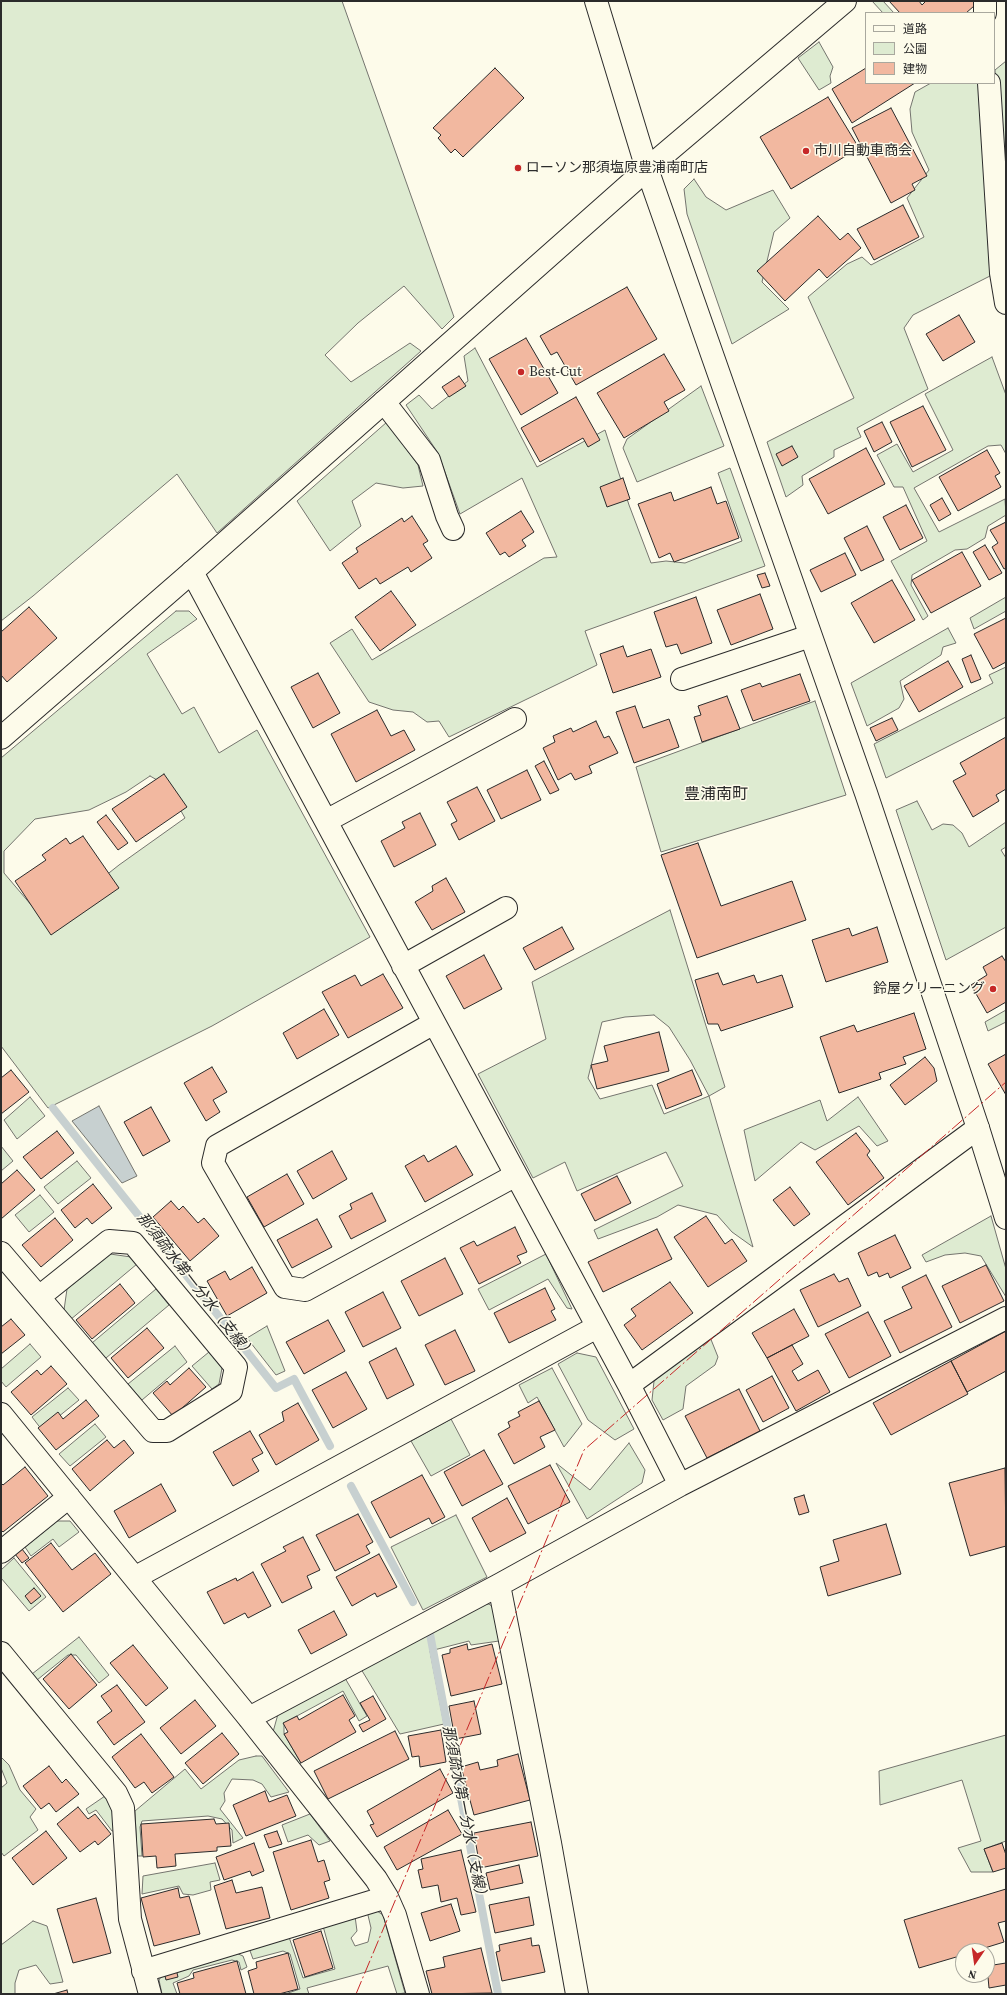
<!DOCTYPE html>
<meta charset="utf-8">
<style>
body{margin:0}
#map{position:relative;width:1007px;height:1995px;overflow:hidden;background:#fdfbea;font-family:"Source Serif 4","Noto Sans JP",serif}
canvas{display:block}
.frame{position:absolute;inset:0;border:2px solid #2b2b2b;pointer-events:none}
.legend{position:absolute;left:865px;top:12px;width:130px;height:72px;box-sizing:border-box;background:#fdfbea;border:1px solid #a9a89e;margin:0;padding:5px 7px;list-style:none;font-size:12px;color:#2b2b2b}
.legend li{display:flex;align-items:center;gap:8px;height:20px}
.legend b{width:20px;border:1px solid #a9a89e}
.north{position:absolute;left:955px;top:1943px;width:40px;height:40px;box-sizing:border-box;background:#fdfbea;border:1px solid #a9a89e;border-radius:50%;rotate:193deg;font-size:11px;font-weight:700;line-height:16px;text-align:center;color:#2b2b2b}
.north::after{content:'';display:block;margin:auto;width:14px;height:18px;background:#c62828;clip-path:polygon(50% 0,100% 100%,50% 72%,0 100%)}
</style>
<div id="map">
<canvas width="1007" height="1995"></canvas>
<div class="frame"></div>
<ul class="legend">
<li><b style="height:5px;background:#fdfbea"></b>道路</li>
<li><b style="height:11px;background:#deebd1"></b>公園</li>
<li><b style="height:11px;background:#f2b8a0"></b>建物</li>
</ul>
<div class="north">N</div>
</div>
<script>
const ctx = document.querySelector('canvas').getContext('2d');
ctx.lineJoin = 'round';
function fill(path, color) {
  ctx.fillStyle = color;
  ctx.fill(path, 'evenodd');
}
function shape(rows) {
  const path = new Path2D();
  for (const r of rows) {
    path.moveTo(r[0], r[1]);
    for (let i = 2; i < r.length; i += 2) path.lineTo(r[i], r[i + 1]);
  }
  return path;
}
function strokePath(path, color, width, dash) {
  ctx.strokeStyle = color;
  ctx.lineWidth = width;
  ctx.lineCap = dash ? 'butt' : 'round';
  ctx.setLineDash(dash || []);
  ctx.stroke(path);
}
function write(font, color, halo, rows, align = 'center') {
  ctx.font = font + ' "Source Serif 4","Noto Sans JP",serif';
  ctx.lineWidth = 3;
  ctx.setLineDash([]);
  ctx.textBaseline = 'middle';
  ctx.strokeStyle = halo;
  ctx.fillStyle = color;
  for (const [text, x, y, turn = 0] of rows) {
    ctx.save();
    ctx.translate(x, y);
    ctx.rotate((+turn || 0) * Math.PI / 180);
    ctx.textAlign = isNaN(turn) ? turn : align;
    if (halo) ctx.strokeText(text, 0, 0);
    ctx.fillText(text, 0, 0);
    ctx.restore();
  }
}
const green = shape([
 [1,1,342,1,454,317,442,329,404,286,358,323,325,355,351,382,410,343,421,351,217,533,177,474,33,596,1,621,1,1],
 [872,1,883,1,894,13,883,13,872,1],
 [819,42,833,67,830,76,831,83,819,90,798,58,819,42],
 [1006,61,1006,261,995,70,1006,61],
 [931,83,980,83,990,276,913,315,904,328,928,389,857,428,861,437,834,450,834,457,802,476,803,485,786,497,767,442,854,398,808,297,847,264,862,257,871,265,924,237,907,198,929,170,912,132,910,109,915,92,931,83],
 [694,179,706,197,726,210,773,190,790,218,774,232,762,282,789,309,732,344,687,214,684,189,694,179],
 [475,348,537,467,605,430,629,505,651,563,666,561,685,563,742,541,718,473,730,468,765,566,585,631,597,665,449,737,439,721,427,722,413,712,393,710,369,702,330,643,352,629,372,660,544,558,557,557,522,478,460,514,438,453,406,405,419,395,432,409,468,381,464,356,475,348],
 [992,357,1006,395,1006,454,1001,445,988,446,914,488,939,532,1005,499,1006,515,988,526,985,538,967,549,955,550,912,575,911,585,928,616,923,620,891,561,927,541,903,487,894,487,877,455,897,444,913,472,953,450,925,394,992,357],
 [701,386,724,446,637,482,623,448,627,439,701,386],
 [387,422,418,465,423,486,403,488,376,483,352,501,361,526,330,551,297,501,387,422],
 [1006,597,1006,611,974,629,970,618,1006,597],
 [176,611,189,611,197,619,147,654,182,714,194,707,219,753,257,730,370,937,212,1026,48,1108,1,1046,1,758,176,611],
 [150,776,166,785,185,818,119,865,52,918,32,906,4,873,4,851,35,819,89,810,126,792,150,776],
 [948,628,956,643,943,647,941,655,900,681,904,699,899,708,867,726,851,683,948,628],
 [1006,667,1006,717,886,778,874,744,993,683,989,675,1006,667],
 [815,701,846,795,661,852,636,767,815,701],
 [917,801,932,830,943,824,953,825,962,833,969,847,1006,822,1006,847,1001,850,1006,858,1006,927,946,960,896,810,917,801],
 [670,910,725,1087,709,1096,753,1247,732,1232,717,1215,678,1205,657,1217,598,1239,594,1230,683,1186,666,1152,577,1191,565,1162,533,1178,478,1074,546,1039,532,982,670,910],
 [654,1015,669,1027,690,1060,709,1096,664,1114,652,1085,600,1099,588,1078,602,1022,625,1017,654,1015],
 [1006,1010,1006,1022,988,1031,985,1022,1006,1010],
 [30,1097,45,1116,17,1139,4,1120,30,1097],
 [858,1097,888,1141,877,1146,859,1126,815,1150,801,1142,755,1181,744,1130,820,1100,827,1121,858,1097],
 [1,1146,13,1161,1,1171,1,1146],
 [77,1161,91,1178,58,1204,44,1187,77,1161],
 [40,1195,54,1212,29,1232,15,1215,40,1195],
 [991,1216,1006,1269,1006,1297,981,1256,965,1253,945,1255,926,1262,922,1255,991,1216],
 [110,1254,131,1257,137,1264,70,1320,64,1310,67,1289,110,1254],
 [546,1254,572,1309,567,1308,548,1279,489,1310,478,1289,546,1254],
 [156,1289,169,1305,106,1358,92,1343,156,1289],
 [267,1326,285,1371,276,1375,247,1338,267,1326],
 [710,1337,718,1357,715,1365,686,1386,683,1409,663,1420,652,1400,654,1381,710,1337],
 [30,1344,41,1357,6,1387,1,1381,1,1369,30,1344],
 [175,1346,187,1362,142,1400,128,1384,175,1346],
 [209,1352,222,1368,219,1384,212,1389,192,1366,209,1352],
 [577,1353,596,1357,634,1429,615,1440,588,1420,558,1364,577,1353],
 [552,1368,582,1424,564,1447,537,1397,528,1403,519,1385,552,1368],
 [68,1388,79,1400,42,1430,32,1417,68,1388],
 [451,1419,470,1455,431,1476,411,1441,451,1419],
 [95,1424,106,1437,70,1466,59,1454,95,1424],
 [629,1443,645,1470,642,1483,587,1519,556,1463,590,1490,629,1443],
 [456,1515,487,1577,423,1610,391,1547,456,1515],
 [57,1521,70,1521,79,1532,59,1547,53,1539,31,1556,25,1547,57,1521],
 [14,1558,46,1597,29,1611,1,1578,1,1570,14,1558],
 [489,1604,494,1608,499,1641,471,1645,469,1641,430,1651,444,1724,400,1734,361,1669,482,1605,489,1604],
 [79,1637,109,1675,99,1683,76,1655,68,1655,37,1680,32,1674,79,1637],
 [345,1678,367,1716,359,1721,343,1691,284,1723,284,1734,301,1763,298,1765,273,1732,278,1714,345,1678],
 [1006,1735,1006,1841,984,1849,993,1872,971,1872,958,1848,981,1841,962,1780,880,1805,879,1771,1006,1735],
 [256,1756,262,1756,289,1792,271,1797,262,1784,253,1780,232,1779,224,1793,225,1801,220,1809,243,1838,233,1843,232,1830,222,1819,208,1816,142,1821,140,1827,142,1856,137,1856,135,1811,185,1769,201,1789,239,1760,256,1756],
 [1,1757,9,1765,20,1790,36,1809,30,1817,38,1830,4,1856,1,1852,1,1788,7,1783,1,1768,1,1757],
 [105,1796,111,1804,116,1831,112,1831,96,1810,89,1814,86,1809,105,1796],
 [310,1814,330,1841,319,1845,308,1835,288,1842,282,1825,310,1814],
 [215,1863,220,1880,210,1882,211,1890,193,1895,183,1894,179,1886,142,1894,143,1876,215,1863],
 [374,1909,383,1915,405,1993,397,1994,388,1966,307,1988,309,1994,285,1994,300,1989,290,1954,283,1951,253,1959,249,1948,289,1937,303,1978,335,1969,323,1926,355,1916,357,1931,351,1938,355,1946,368,1942,371,1928,367,1911,374,1909],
 [33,1921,47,1926,63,1982,50,1984,36,1965,19,1970,15,1983,15,1994,1,1994,1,1945,33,1921],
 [236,1953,243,1956,247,1967,241,1970,239,1962,232,1960,193,1970,189,1976,173,1983,177,1994,162,1994,159,1980,164,1972,236,1953]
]);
const water = shape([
 [99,1106,137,1176,122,1183,72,1121,99,1106]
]);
const stream = shape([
 [53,1108,276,1388,294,1379,330,1446],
 [351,1486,413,1602],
 [430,1634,498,1994]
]);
const building = shape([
 [889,1,919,1,922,5,926,1,974,1,974,6,966,13,900,13,889,1],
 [495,68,524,98,463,157,455,149,451,153,438,138,441,135,433,128,495,68],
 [866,68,866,83,915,83,852,123,832,89,866,68],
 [828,97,859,148,791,189,760,137,828,97],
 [891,108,927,176,912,184,915,190,891,203,852,128,891,108],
 [903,205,919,237,874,260,857,229,903,205],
 [818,216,840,240,848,233,861,248,827,278,819,269,785,301,757,271,818,216],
 [627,287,657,339,576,385,557,352,551,355,540,336,627,287],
 [959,315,975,342,943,361,926,334,959,315],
 [526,338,558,393,521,415,489,359,526,338],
 [664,354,685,390,664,402,669,411,624,438,597,393,664,354],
 [459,376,466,386,449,397,442,387,459,376],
 [576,397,600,440,588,447,583,438,540,462,521,428,576,397],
 [923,406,946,450,912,467,890,422,923,406],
 [882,422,892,442,874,452,864,431,882,422],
 [792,446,798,457,782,466,776,454,792,446],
 [866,448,885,484,828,514,809,479,866,448],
 [987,450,1000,473,995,476,1001,487,958,511,939,477,987,450],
 [623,478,630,499,607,507,600,487,623,478],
 [711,487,717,504,726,501,739,538,674,562,670,553,659,558,638,504,671,492,674,501,711,487],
 [942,498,951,514,939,521,930,505,942,498],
 [906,505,923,538,900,550,883,517,906,505],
 [521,511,534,532,522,540,526,546,509,557,505,552,500,555,486,533,521,511],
 [412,516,428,541,423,544,432,558,411,572,408,567,380,584,376,578,359,589,342,563,358,552,356,548,402,518,404,522,412,516],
 [1006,522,1006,568,1004,569,992,547,998,543,990,530,1006,522],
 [867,526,884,560,861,571,844,538,867,526],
 [985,545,1002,573,989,580,973,552,985,545],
 [962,552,981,586,931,613,912,580,962,552],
 [845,553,856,575,821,592,810,570,845,553],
 [765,573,770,586,762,588,757,575,765,573],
 [892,580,915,620,874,643,851,603,892,580],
 [391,591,416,625,380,651,355,617,391,591],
 [760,594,773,629,731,645,717,610,760,594],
 [696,597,712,643,681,654,677,644,666,647,654,612,696,597],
 [29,607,57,638,7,682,1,675,1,632,29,607],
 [1006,618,1006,662,993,669,974,634,1006,618],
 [623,646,627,657,651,649,661,677,613,693,600,654,623,646],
 [971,655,981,679,971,683,962,659,971,655],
 [948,661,963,687,919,712,904,686,948,661],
 [318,673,340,713,313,728,291,687,318,673],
 [800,674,810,701,753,721,741,690,760,683,762,687,800,674],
 [727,696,740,729,702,742,694,717,701,715,698,706,727,696],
 [635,706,643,728,669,719,679,747,634,763,616,712,635,706],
 [377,710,391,736,404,730,415,750,356,782,331,734,377,710],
 [892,718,898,730,876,741,870,728,892,718],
 [596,721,604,738,609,736,618,753,589,766,592,773,575,780,571,773,558,780,543,748,555,742,553,736,571,728,573,732,596,721],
 [1006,737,1006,789,996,795,999,801,973,817,953,781,966,774,960,763,1006,737],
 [544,761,559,790,550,794,535,766,544,761],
 [527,770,541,800,501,819,487,790,527,770],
 [164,774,187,807,136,842,112,809,164,774],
 [477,787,495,821,459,840,451,824,457,821,447,802,477,787],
 [420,813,436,845,394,867,381,841,405,828,402,822,420,813],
 [106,815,128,843,118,850,97,822,106,815],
 [83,836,119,888,51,935,15,881,46,860,42,855,66,838,70,844,83,836],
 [698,843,721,906,792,881,806,920,697,958,661,855,698,843],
 [446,878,465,912,432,930,415,902,433,891,432,886,446,878],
 [562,927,574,949,535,970,523,948,562,927],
 [877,927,888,962,826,982,812,940,849,928,852,936,877,927],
 [484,955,502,989,464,1009,446,976,484,955],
 [1002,956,1006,962,1006,1002,987,1013,971,985,987,975,983,967,1002,956],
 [718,973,723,985,754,975,757,983,782,975,793,1007,721,1031,718,1024,708,1024,695,980,718,973],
 [383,974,403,1008,348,1038,322,992,355,975,361,986,383,974],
 [324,1009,339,1035,297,1059,283,1033,324,1009],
 [914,1013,926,1049,903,1057,906,1064,879,1073,881,1079,839,1093,820,1037,854,1025,857,1032,914,1013],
 [659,1032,669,1071,597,1089,591,1065,608,1061,604,1046,659,1032],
 [1006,1054,1006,1095,988,1064,1006,1054],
 [925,1057,934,1068,937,1081,905,1105,890,1085,925,1057],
 [212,1067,227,1092,213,1100,220,1112,206,1121,184,1083,212,1067],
 [11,1070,29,1092,1,1114,1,1078,11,1070],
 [692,1070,702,1095,666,1109,657,1084,692,1070],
 [151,1107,170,1141,143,1156,124,1122,151,1107],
 [57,1131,74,1153,41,1179,23,1157,57,1131],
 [856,1133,870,1151,867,1155,884,1178,848,1205,816,1162,856,1133],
 [456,1146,473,1175,425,1202,405,1166,424,1155,428,1162,456,1146],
 [332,1151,347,1179,313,1199,297,1171,332,1151],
 [17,1170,35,1190,1,1219,1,1184,17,1170],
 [287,1174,304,1204,264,1227,247,1197,287,1174],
 [617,1176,631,1203,595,1221,581,1194,617,1176],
 [93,1184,112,1208,92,1224,87,1218,75,1228,61,1210,93,1184],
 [790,1187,810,1214,794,1226,773,1200,790,1187],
 [372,1193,386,1221,351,1239,339,1216,352,1209,350,1204,372,1193],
 [171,1201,179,1210,183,1206,198,1223,204,1218,219,1236,190,1261,153,1217,171,1201],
 [706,1216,725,1244,732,1239,747,1261,708,1287,674,1237,706,1216],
 [55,1218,73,1240,41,1267,22,1245,55,1218],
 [317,1219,332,1247,292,1268,277,1240,317,1219],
 [515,1227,527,1252,517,1256,521,1263,479,1284,460,1248,474,1241,477,1246,515,1227],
 [657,1229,672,1259,603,1292,588,1262,657,1229],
 [895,1235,911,1268,890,1278,888,1273,879,1277,877,1272,868,1276,858,1253,895,1235],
 [445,1258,463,1294,419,1316,401,1281,445,1258],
 [986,1265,1004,1301,960,1323,942,1286,986,1265],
 [252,1267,267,1293,227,1316,207,1281,225,1271,230,1280,252,1267],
 [834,1274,839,1282,848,1278,861,1306,818,1327,800,1290,834,1274],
 [926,1275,952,1327,900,1353,884,1321,912,1308,902,1287,926,1275],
 [670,1282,693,1313,642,1350,624,1325,636,1316,631,1309,670,1282],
 [120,1284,135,1303,92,1339,76,1320,120,1284],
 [545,1288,555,1309,551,1311,556,1320,509,1343,494,1313,545,1288],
 [383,1292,401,1328,363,1347,345,1312,383,1292],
 [794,1309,809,1336,767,1358,752,1333,794,1309],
 [868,1312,891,1356,849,1378,825,1334,868,1312],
 [11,1319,25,1335,1,1354,1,1327,11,1319],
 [328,1320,345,1351,304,1374,286,1342,328,1320],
 [147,1328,164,1348,128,1378,111,1358,147,1328],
 [455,1330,475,1371,445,1385,425,1345,455,1330],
 [1006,1331,1006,1371,967,1392,951,1361,1006,1331],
 [792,1345,803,1364,792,1371,798,1381,818,1370,830,1392,796,1411,767,1358,792,1345],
 [396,1348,414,1385,387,1399,369,1362,396,1348],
 [951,1361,968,1394,891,1435,873,1403,951,1361],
 [51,1366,67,1384,31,1415,11,1392,37,1370,41,1375,51,1366],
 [189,1368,206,1387,173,1416,153,1393,167,1381,170,1385,189,1368],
 [346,1372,367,1409,333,1428,312,1390,346,1372],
 [772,1376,789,1408,763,1422,746,1390,772,1376],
 [739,1389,760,1431,707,1458,685,1416,739,1389],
 [86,1400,99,1416,56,1450,38,1428,58,1412,63,1419,86,1400],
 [539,1401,555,1430,540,1437,545,1447,514,1464,498,1434,510,1427,508,1422,520,1416,518,1412,539,1401],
 [298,1403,319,1440,276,1465,259,1435,284,1421,282,1412,298,1403],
 [250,1431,263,1453,252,1459,259,1471,233,1486,213,1452,250,1431],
 [107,1440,114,1448,124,1440,134,1453,90,1491,72,1469,107,1440],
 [484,1450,503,1484,462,1506,444,1472,484,1450],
 [550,1465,570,1502,528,1524,508,1486,550,1465],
 [25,1467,48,1496,3,1532,1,1530,1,1483,3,1485,25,1467],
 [1005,1468,1006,1546,970,1556,949,1483,1005,1468],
 [422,1475,445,1517,432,1524,429,1518,390,1538,371,1502,422,1475],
 [161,1484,176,1511,129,1538,114,1511,161,1484],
 [804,1495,809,1512,799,1515,794,1498,804,1495],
 [507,1498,526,1533,490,1552,472,1518,507,1498],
 [358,1514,373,1542,366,1546,370,1553,335,1571,316,1535,358,1514],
 [886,1524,901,1574,828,1596,820,1567,839,1561,833,1540,886,1524],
 [303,1537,320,1570,307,1576,312,1588,282,1603,261,1564,286,1551,283,1547,303,1537],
 [51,1543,72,1570,95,1553,111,1574,63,1612,25,1563,51,1543],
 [22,1549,29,1558,22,1563,15,1554,22,1549],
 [379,1554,397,1587,377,1597,375,1593,352,1606,336,1577,379,1554],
 [253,1572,271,1606,248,1618,245,1613,224,1624,207,1592,236,1578,237,1581,253,1572],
 [34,1588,41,1596,31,1604,25,1596,34,1588],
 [334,1611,347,1635,311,1654,298,1630,334,1611],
 [467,1644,468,1650,492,1644,502,1684,451,1696,442,1655,450,1653,450,1649,467,1644],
 [133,1645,168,1688,146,1706,110,1663,133,1645],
 [71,1654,97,1685,69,1709,43,1679,71,1654],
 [117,1685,145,1722,114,1745,97,1722,112,1711,101,1696,117,1685],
 [343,1695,355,1716,349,1720,356,1732,301,1763,284,1734,288,1732,283,1723,297,1716,299,1720,343,1695],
 [373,1696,386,1719,363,1732,359,1725,370,1720,360,1703,373,1696],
 [195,1700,216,1726,181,1754,160,1728,195,1700],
 [474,1701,481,1734,455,1739,449,1706,474,1701],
 [441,1730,446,1762,420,1767,419,1756,412,1757,408,1736,441,1730],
 [395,1731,409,1759,328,1799,314,1771,395,1731],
 [222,1733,239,1754,203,1784,185,1763,222,1733],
 [141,1734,174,1777,152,1793,144,1782,135,1788,112,1757,141,1734],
 [518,1754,530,1800,474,1815,461,1767,478,1762,480,1770,498,1766,497,1760,518,1754],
 [49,1766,62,1783,66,1779,79,1794,56,1812,49,1803,41,1809,23,1786,49,1766],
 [440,1769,453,1793,377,1837,370,1825,374,1824,367,1811,440,1769],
 [265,1791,269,1802,287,1795,296,1816,246,1836,233,1805,265,1791],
 [78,1807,88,1819,95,1814,111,1834,98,1845,95,1841,80,1852,57,1824,78,1807],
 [448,1810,462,1834,397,1870,384,1847,448,1810],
 [214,1819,216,1824,229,1823,231,1846,217,1847,217,1851,175,1854,176,1866,157,1868,156,1856,143,1857,141,1824,214,1819],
 [531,1822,538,1856,480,1868,474,1833,531,1822],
 [46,1831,67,1858,33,1885,12,1858,46,1831],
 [277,1831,282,1844,269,1848,264,1835,277,1831],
 [311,1840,318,1862,324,1860,330,1880,324,1882,329,1898,291,1910,273,1852,311,1840],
 [254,1843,264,1871,252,1876,250,1871,224,1880,216,1857,254,1843],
 [1002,1843,1006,1855,1006,1868,993,1872,984,1849,1002,1843],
 [461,1850,476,1912,461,1915,457,1898,441,1902,438,1885,422,1888,418,1870,423,1869,421,1859,461,1850],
 [519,1865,523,1883,490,1890,486,1873,519,1865],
 [232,1880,236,1893,262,1887,270,1918,226,1929,214,1886,232,1880],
 [178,1888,180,1898,189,1896,200,1934,154,1946,141,1898,178,1888],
 [1006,1889,1006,1921,998,1923,1004,1942,975,1951,963,1951,963,1955,919,1968,904,1920,1006,1889],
 [529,1897,534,1925,495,1933,489,1905,529,1897],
 [96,1898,111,1953,73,1963,57,1909,96,1898],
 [451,1904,460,1931,430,1941,421,1913,451,1904],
 [321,1931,333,1968,305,1977,293,1940,321,1931],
 [531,1938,532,1946,539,1945,545,1972,502,1981,496,1952,500,1951,499,1945,531,1938],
 [481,1948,492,1993,432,1994,426,1971,445,1967,443,1957,481,1948],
 [288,1953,298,1989,279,1994,254,1994,248,1971,257,1968,256,1962,288,1953],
 [237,1961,246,1994,180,1994,177,1983,194,1978,193,1973,237,1961],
 [1006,1963,1006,1985,989,1988,987,1966,1006,1963],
 [176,1969,178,1977,166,1980,164,1972,176,1969],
 [67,1990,68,1994,53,1994,67,1990]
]);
const street = shape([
 [985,1,985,13],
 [989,83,1001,273,1006,303],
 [384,402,429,460,447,516,453,529],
 [192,572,629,1385,680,1485],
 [682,679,810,636],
 [326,821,515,719],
 [403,966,506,908],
 [434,1023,217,1146,213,1163,285,1287,305,1290,516,1175],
 [1,1253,153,1431,167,1431,231,1391,236,1367,133,1243,109,1241,39,1297],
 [629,1385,978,1128],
 [1,1414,249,1718,376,1879,387,1897,395,1915,418,1994],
 [1,1552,69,1497],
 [136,1577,597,1327],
 [499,1585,550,1843,577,1994],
 [1,1653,116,1793,123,1808,130,1919,150,1994],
 [249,1718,499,1585,680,1485,1006,1318],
 [143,1971,387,1897]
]);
const secondary = shape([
 [596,1,647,169,866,793,978,1128,1006,1218],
 [1,738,192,572,647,169,845,1]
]);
const power = shape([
 [356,1994,584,1450,1006,1082]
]);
const markers = [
 [806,151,4,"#c62828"],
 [518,168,4,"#c62828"],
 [521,372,4,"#c62828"],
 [993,989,4,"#c62828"]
];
const poiNames = [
 ["市川自動車商会",814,151],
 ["ローソン那須塩原豊浦南町店",526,168],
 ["Best-Cut",529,372],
 ["鈴屋クリーニング",985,989,"right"]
];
const waterNames = [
 ["那須疏水第一分水（支線）",195,1286,52],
 ["那須疏水第一分水（支線）",464,1814,79]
];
const quarterNames = [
 ["豊浦南町",716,795]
];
fill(green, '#deebd1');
strokePath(green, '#74746e', 1);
fill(water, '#c7d0d0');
strokePath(water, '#74746e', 1);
strokePath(stream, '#c7d0d0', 8);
fill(building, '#f2b8a0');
strokePath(building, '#2b2b2b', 1);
strokePath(street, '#2b2b2b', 24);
strokePath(secondary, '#2b2b2b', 24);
strokePath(street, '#fdfbea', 22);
strokePath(secondary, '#fdfbea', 22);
strokePath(power, '#c62828', 1, [14, 3, 2, 3]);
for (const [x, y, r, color] of markers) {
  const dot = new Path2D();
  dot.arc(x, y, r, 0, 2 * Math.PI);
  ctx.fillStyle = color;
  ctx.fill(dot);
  strokePath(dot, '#fdfbea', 1.5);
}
write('14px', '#2b2b2b', '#fdfbea', poiNames, 'left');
write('italic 15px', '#2b2b2b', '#fdfbea', waterNames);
write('16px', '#2b2b2b', '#fdfbea', quarterNames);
</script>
